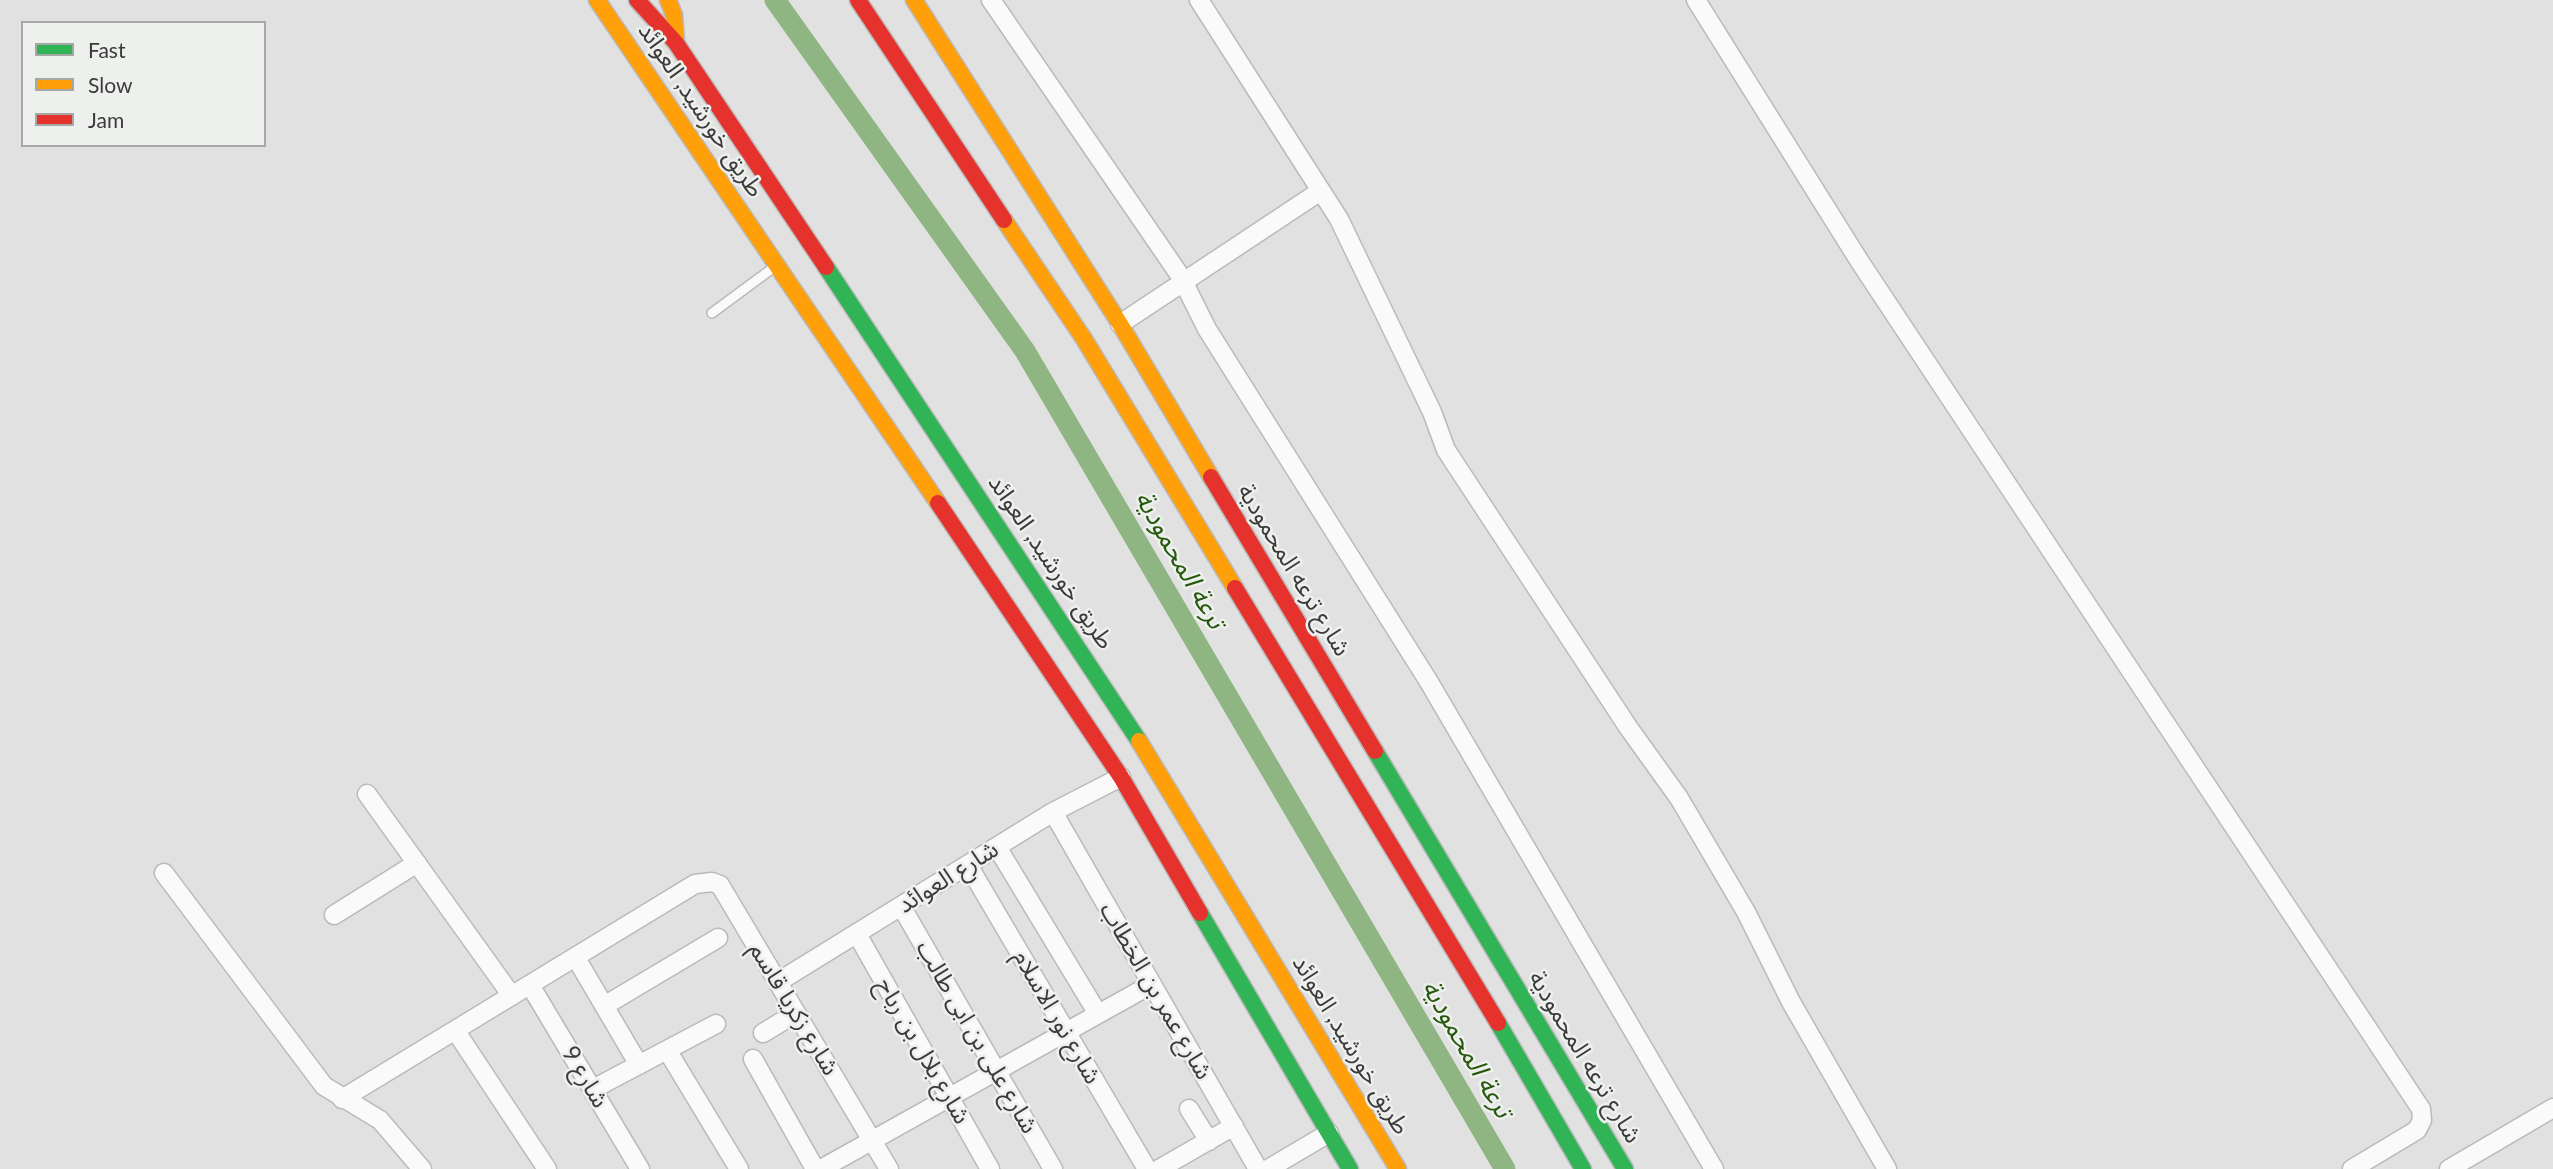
<!DOCTYPE html>
<meta charset="utf-8">
<style>
body{margin:0}
#map{position:relative;width:2553px;height:1169px;overflow:hidden;background:#e1e1e1;font-family:Lato,sans-serif}
canvas{display:block}
.legend{position:absolute;left:21px;top:21px;width:245px;height:126px;box-sizing:border-box;background:#edf0ed;border:2px solid #a5a8a5;margin:0;padding:9px 12px;list-style:none;font-size:21px;color:#3a3b3a}
.legend li{display:flex;align-items:center;gap:14px;height:35px}
.legend b{width:35px;border:2px solid #a5a8a5}
</style>
<div id="map">
<canvas width="2553" height="1169"></canvas>
<ul class="legend">
<li><b style="height:9px;background:#30b455"></b>Fast</li>
<li><b style="height:9px;background:#ff9f0a"></b>Slow</li>
<li><b style="height:9px;background:#e5322d"></b>Jam</li>
</ul>
</div>
<script>
const ctx = document.querySelector('canvas').getContext('2d');
ctx.lineJoin = 'round';
function shape(rows) {
  const path = new Path2D();
  for (const r of rows) {
    path.moveTo(r[0], r[1]);
    for (let i = 2; i < r.length; i += 2) path.lineTo(r[i], r[i + 1]);
  }
  return path;
}
function strokePath(path, color, width, dash) {
  ctx.strokeStyle = color;
  ctx.lineWidth = width;
  ctx.lineCap = dash ? 'butt' : 'round';
  ctx.setLineDash(dash || []);
  ctx.stroke(path);
}
function write(font, color, halo, rows, align = 'center') {
  ctx.font = font + ' Lato,"Noto Sans Arabic",sans-serif';
  ctx.lineWidth = 5;
  ctx.setLineDash([]);
  ctx.textBaseline = 'middle';
  ctx.strokeStyle = halo;
  ctx.fillStyle = color;
  for (const [text, x, y, turn = 0] of rows) {
    ctx.save();
    ctx.translate(x, y);
    ctx.rotate((+turn || 0) * Math.PI / 180);
    ctx.textAlign = isNaN(turn) ? turn : align;
    if (halo) ctx.strokeText(text, 0, 0);
    ctx.fillText(text, 0, 0);
    ctx.restore();
  }
}
const canal = shape([
 [775,0,1025,351,1505,1169]
]);
const lane = shape([
 [712,313,777,265]
]);
const street = shape([
 [991,0,1181,277,1207,329,1429,682,1714,1169],
 [1199,0,1339,219,1432,412,1446,450,1628,727,1679,798,1746,912,1791,1002,1887,1169],
 [1696,0,1860,262,2421,1109,2422,1120,2417,1130,2352,1169],
 [1120,324,1319,192],
 [367,794,512,996],
 [1053,812,1258,1169],
 [997,847,1098,1014],
 [968,865,1147,1169],
 [164,873,324,1086,380,1120,422,1169],
 [901,906,1053,1169],
 [334,915,417,863],
 [857,934,990,1169],
 [576,958,639,1065],
 [778,982,1053,812,1121,777],
 [530,985,640,1169],
 [604,1006,718,938],
 [455,1030,547,1169],
 [763,1033,796,1013],
 [667,1050,739,1169],
 [753,1059,815,1169],
 [593,1089,716,1024],
 [342,1099,695,884,712,882,720,885,889,1169],
 [1189,1109,1209,1141],
 [821,1169,1152,984],
 [1159,1169,1234,1126],
 [1268,1169,1329,1133],
 [2449,1169,2553,1108]
]);
const fast = shape([
 [826,267,1139,741],
 [1375,751,1625,1169],
 [1200,913,1350,1169],
 [1498,1023,1583,1169]
]);
const slow = shape([
 [597,0,938,503],
 [668,0,674,15,676,43],
 [914,0,1120,324,1211,477],
 [1004,220,1084,339,1235,588],
 [1139,741,1398,1169]
]);
const jam = shape([
 [637,0,676,43,826,267],
 [858,0,1004,220],
 [1211,477,1375,751],
 [938,503,1121,777,1200,913],
 [1235,588,1498,1023]
]);
const streetNames = [
 ["طريق خورشيد, العوائد",701,110,56],
 ["طريق خورشيد, العوائد",1051,562,56],
 ["شارع ترعه المحمودية",1294,570,59],
 ["شارع العوائد",948,877,-32],
 ["شارع عمر بن الخطاب",1156,991,60],
 ["شارع زكريا قاسم",794,1009,59],
 ["شارع نور الاسلام",1057,1017,60],
 ["شارع على بن ابى طالب",977,1037,60],
 ["طريق خورشيد, العوائد",1351,1045,59],
 ["شارع بلال بن رباح",923,1051,60],
 ["شارع ترعه المحمودية",1585,1057,59],
 ["شارع 9",585,1077,59]
];
const waterNames = [
 ["ترعة المحمودية",1180,560,60],
 ["ترعة المحمودية",1467,1049,60]
];
strokePath(canal, '#8fb582', 21);
strokePath(lane, '#bababa', 12);
strokePath(street, '#bababa', 21);
strokePath(fast, '#bababa', 19);
strokePath(slow, '#bababa', 19);
strokePath(jam, '#bababa', 19);
strokePath(lane, '#fafafa', 9);
strokePath(street, '#fafafa', 18);
strokePath(fast, '#30b455', 16);
strokePath(slow, '#ff9f0a', 16);
strokePath(jam, '#e5322d', 16);
write('24px', '#3a3b3a', '#edf0ed', streetNames);
write('italic 26px', '#26590d', '#edf0ed', waterNames);
</script>
